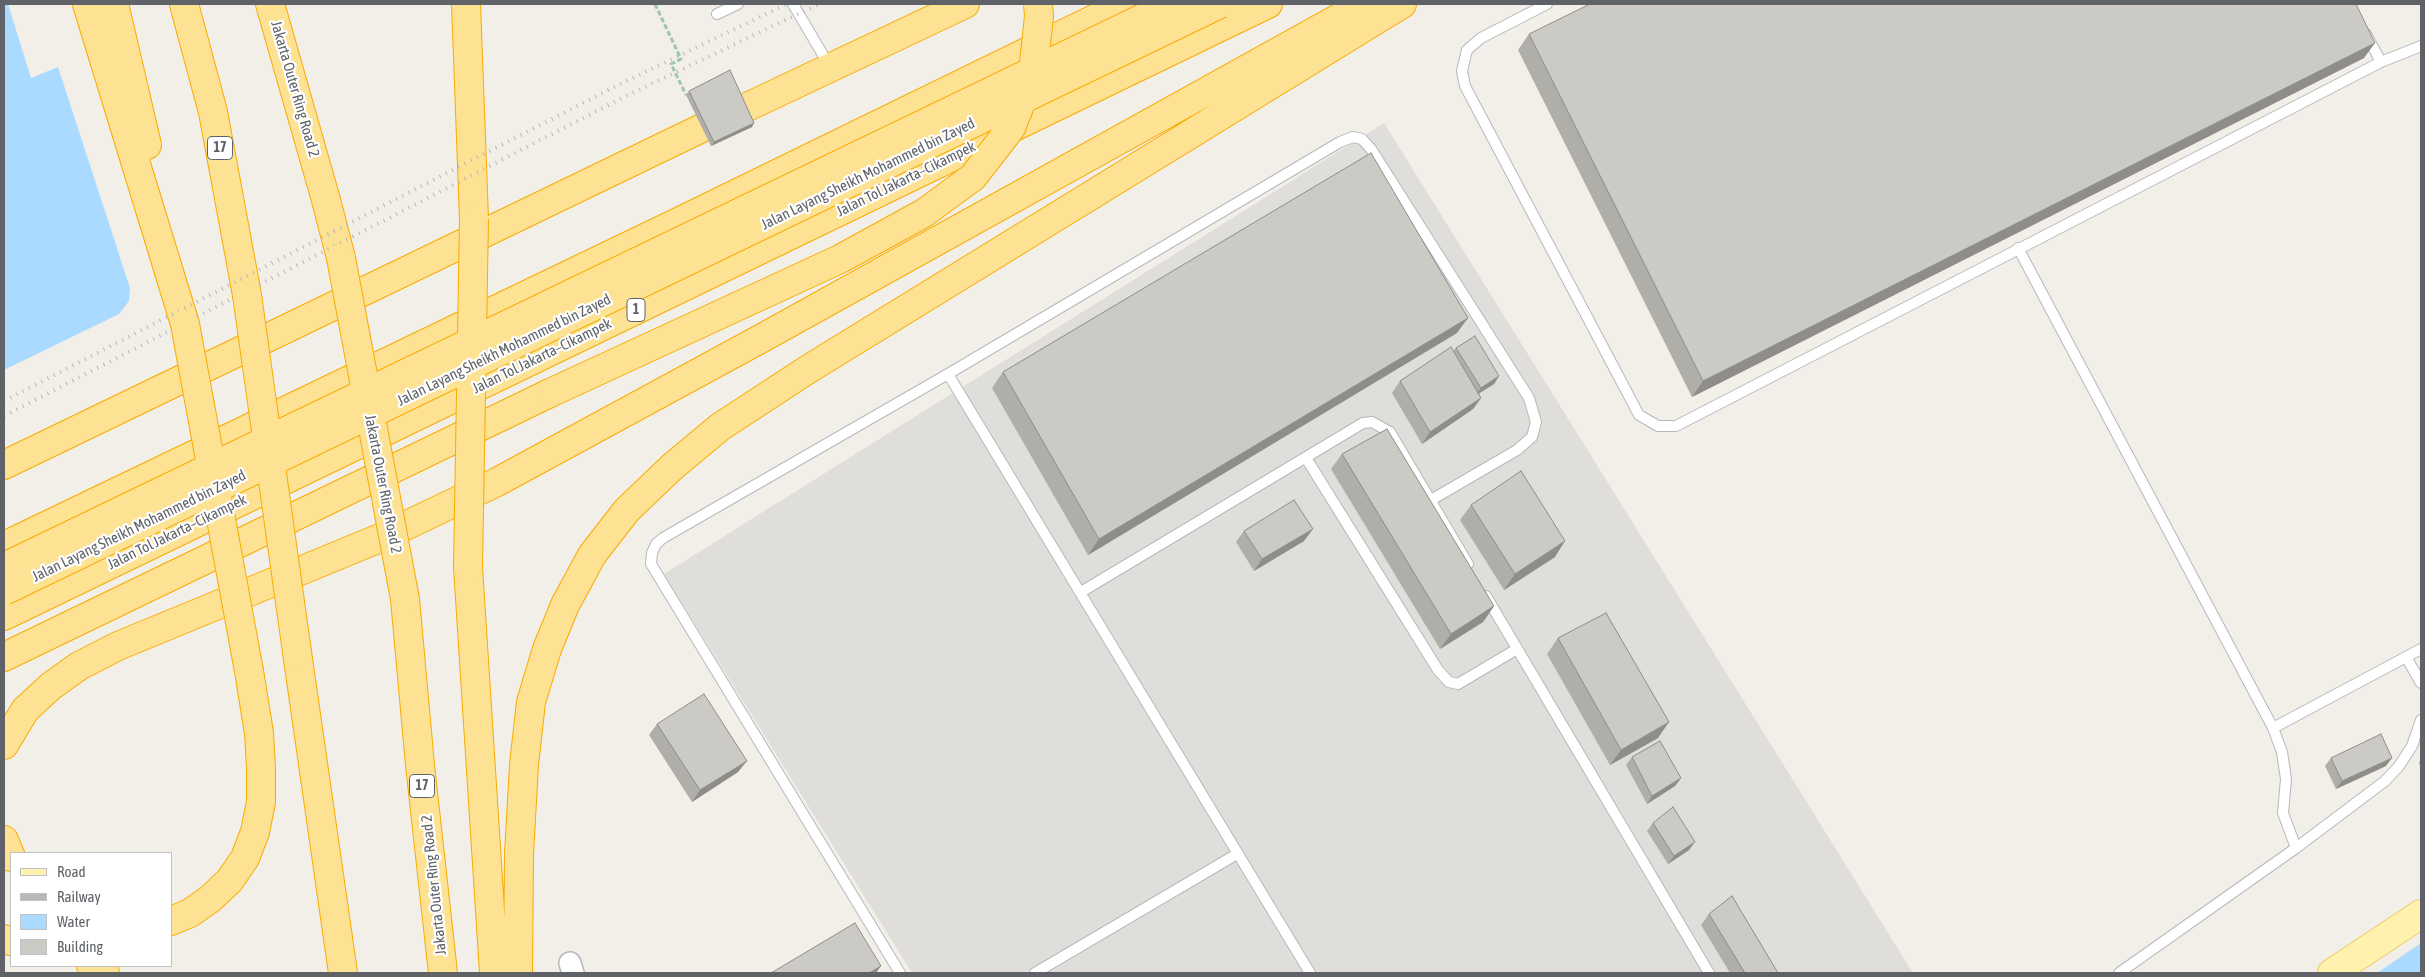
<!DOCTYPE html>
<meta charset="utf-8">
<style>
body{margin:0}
#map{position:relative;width:2425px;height:977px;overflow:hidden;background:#f1efe8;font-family:"Asap Condensed",sans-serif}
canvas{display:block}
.frame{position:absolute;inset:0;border:5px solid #5f6368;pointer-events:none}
.legend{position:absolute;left:10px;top:852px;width:162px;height:115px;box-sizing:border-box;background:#fff;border:1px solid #bfc1c3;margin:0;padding:6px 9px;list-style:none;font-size:15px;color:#5f6368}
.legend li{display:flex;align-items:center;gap:10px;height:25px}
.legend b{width:25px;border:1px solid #bfc1c3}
</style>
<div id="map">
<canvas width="2425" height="977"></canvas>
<div class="frame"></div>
<ul class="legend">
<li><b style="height:6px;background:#fff2af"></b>Road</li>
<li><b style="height:6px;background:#b6b7b8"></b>Railway</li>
<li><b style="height:14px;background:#aadaff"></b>Water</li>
<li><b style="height:14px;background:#cccac5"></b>Building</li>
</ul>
</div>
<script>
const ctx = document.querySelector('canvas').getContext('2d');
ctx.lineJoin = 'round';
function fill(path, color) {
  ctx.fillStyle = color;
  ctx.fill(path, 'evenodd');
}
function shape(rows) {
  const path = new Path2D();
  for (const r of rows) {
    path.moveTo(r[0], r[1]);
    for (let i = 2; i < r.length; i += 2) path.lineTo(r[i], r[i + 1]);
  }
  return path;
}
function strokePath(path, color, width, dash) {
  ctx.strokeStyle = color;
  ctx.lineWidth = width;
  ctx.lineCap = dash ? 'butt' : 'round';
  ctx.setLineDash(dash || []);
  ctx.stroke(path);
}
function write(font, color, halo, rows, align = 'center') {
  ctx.font = font + ' "Asap Condensed",sans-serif';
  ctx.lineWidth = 4.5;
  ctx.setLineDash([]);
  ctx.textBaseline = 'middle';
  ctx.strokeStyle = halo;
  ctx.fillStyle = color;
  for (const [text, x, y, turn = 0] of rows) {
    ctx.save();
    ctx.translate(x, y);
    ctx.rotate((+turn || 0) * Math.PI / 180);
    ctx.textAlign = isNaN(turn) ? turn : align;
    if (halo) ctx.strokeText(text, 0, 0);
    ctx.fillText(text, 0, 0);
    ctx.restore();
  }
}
const industrial = shape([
 [1384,123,1913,973,912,973,664,574]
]);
const water = shape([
 [4,4,8,4,31,78,58,67,130,288,129,301,119,314,4,370],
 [2421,943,2421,973,2377,973]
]);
const path = shape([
 [655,4,681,59,671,64,686,95]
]);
const service = shape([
 [793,4,830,67],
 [1547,4,1481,38,1467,50,1462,71,1465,86,1639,415,1658,426,1676,426,2381,62,2421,46],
 [717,14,738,4],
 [2366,34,2381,62],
 [2018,248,2273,728,2282,752,2286,779,2283,813,2296,848],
 [948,374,1310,973],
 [1306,458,1438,670,1449,682,1458,684,1517,649],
 [1081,592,1363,423,1372,422,1390,432,1468,564],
 [1486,596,1709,973],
 [2406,657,2421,683],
 [2273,728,2421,649],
 [900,973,651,564,652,553,656,544,663,538,948,374,1340,142,1353,137,1362,139,1371,149,1529,398,1536,422,1532,437,1517,450,1431,500],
 [1035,973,1237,854],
 [2119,973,2296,848,2385,781,2399,766,2412,746,2421,720]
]);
const minor = shape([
 [570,963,573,973]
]);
const primary = shape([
 [2332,973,2421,914]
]);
const motorway = shape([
 [87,4,185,324],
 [114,4,147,145],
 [184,4,213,112,247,295],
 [270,4,326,200,341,258],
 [466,4,474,219],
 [743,109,965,4],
 [4,465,702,128],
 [4,546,676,223,1125,4],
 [468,567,494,973],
 [405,599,420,765,443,973],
 [4,616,1268,4],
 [297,652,343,973],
 [4,657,550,393],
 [4,745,25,710,51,686,79,666,118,646,380,538,497,482,764,337,1364,4],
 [4,840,11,857],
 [171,921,190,913,210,899,230,880,245,858,255,832,261,802,261,768,259,733,249,671],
 [4,939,11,941],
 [91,966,105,973],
 [518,973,519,854,524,765,531,702,547,649,565,605,592,555,627,510,672,467,720,427,807,370,1402,4]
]);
const rail = shape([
 [4,401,618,85,787,4],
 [4,416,624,97,819,4]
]);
const motorwayBridge = shape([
 [341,258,405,599],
 [247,295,297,652],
 [185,324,249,671],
 [550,393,840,259,924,213,973,177,1011,128,1033,72,1039,16,1038,4],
 [4,567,1172,4],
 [468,567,474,219],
 [4,591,1220,4]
]);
const wall = shape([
 [1529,34,2364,58,1692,397,1518,50],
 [689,91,752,127,711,146,686,95],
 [1457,333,1088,555,992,388,1003,372],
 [1456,348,1499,376,1494,384,1479,393,1481,398,1473,409,1422,444,1392,393,1400,381,1453,351],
 [1342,454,1494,606,1483,622,1440,649,1331,469],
 [1471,505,1555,557,1504,590,1460,520],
 [1244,531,1304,541,1254,571,1236,542],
 [1558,638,1658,738,1610,765,1547,654],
 [657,724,738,772,692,802,649,735],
 [1632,757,1681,778,1675,786,1647,804,1626,765],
 [2331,758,2386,766,2336,789,2325,766],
 [2421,759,2421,769,2419,763],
 [1653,823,1689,850,1668,864,1647,831],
 [1709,914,1778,973,1730,973,1701,925]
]);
const shadedWall = shape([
 [2375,43,2364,58,1692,397,1703,381],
 [754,123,752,127,711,146,714,142],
 [1468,318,1457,333,1088,555,1099,539],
 [1499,376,1494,384,1475,396,1481,388],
 [1481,398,1473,409,1422,444,1430,432],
 [1313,529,1304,541,1254,571,1262,559],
 [1565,541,1555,557,1504,590,1515,574],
 [1494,606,1483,622,1440,649,1451,634],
 [1669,722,1658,738,1610,765,1621,750],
 [2392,758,2386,766,2336,789,2342,781],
 [747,761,738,772,692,802,700,790],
 [1681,778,1675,786,1647,804,1652,796],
 [1695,842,1689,850,1668,864,1674,856],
 [881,966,876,973,869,973]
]);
const building = shape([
 [1590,4,2356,4,2375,43,1703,381,1529,34,1590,4],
 [730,70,754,123,714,142,689,91,730,70],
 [1371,153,1468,318,1099,539,1003,372,1371,153],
 [1475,336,1499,376,1481,388,1456,348,1475,336],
 [1451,347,1481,398,1430,432,1400,381,1451,347],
 [1387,429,1494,606,1451,634,1342,454,1387,429],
 [1521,471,1565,541,1515,574,1471,505,1521,471],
 [1294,500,1313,529,1262,559,1244,531,1294,500],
 [1606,613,1669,722,1621,750,1558,638,1606,613],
 [704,694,747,761,700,790,657,724,704,694],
 [2381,734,2392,758,2342,781,2331,758,2381,734],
 [1660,741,1681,778,1652,796,1632,757,1660,741],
 [1673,807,1695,842,1674,856,1653,823,1673,807],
 [1732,896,1778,973,1745,973,1709,914,1732,896],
 [855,923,881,966,869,973,771,973,855,923]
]);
const shields = [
 [220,148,25],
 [636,310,18],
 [422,786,25]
];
const shieldNames = [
 ["17",220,148],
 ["1",636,310],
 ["17",422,786]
];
const streetNames = [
 ["Jakarta Outer Ring Road 2",295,89,74],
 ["Jalan Layang Sheikh Mohammed bin Zayed",868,174,-26],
 ["Jalan Tol Jakarta–Cikampek",906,179,-26],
 ["Jalan Layang Sheikh Mohammed bin Zayed",504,350,-26],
 ["Jalan Tol Jakarta–Cikampek",542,356,-26],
 ["Jakarta Outer Ring Road 2",383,484,79],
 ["Jalan Layang Sheikh Mohammed bin Zayed",139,526,-26],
 ["Jalan Tol Jakarta–Cikampek",177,532,-26],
 ["Jakarta Outer Ring Road 2",434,885,-96]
];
fill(industrial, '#e0deda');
fill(water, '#aadaff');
strokePath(service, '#b5b8bc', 12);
strokePath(minor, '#b5b8bc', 24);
strokePath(primary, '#f2c960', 30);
strokePath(motorway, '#f9ab00', 30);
strokePath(path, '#9cc7a9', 3, [5, 2.5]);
strokePath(service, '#fff', 10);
strokePath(minor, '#fff', 21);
strokePath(primary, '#fff2af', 28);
strokePath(motorway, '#fde293', 28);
strokePath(rail, '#b6b7b8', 4, [1, 6]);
strokePath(motorwayBridge, '#f9ab00', 30, []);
strokePath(motorwayBridge, '#fde293', 28);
fill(wall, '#afaea9');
fill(shadedWall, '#8f8d8a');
fill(building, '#cccac5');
strokePath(building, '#8f8d8a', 1);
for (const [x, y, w] of shields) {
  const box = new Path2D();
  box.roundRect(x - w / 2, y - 11.5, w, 23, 4);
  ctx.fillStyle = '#fff';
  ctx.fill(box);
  strokePath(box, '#5f6368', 1);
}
write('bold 14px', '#5f6368', null, shieldNames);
write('15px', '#5f6368', '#fff', streetNames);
</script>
